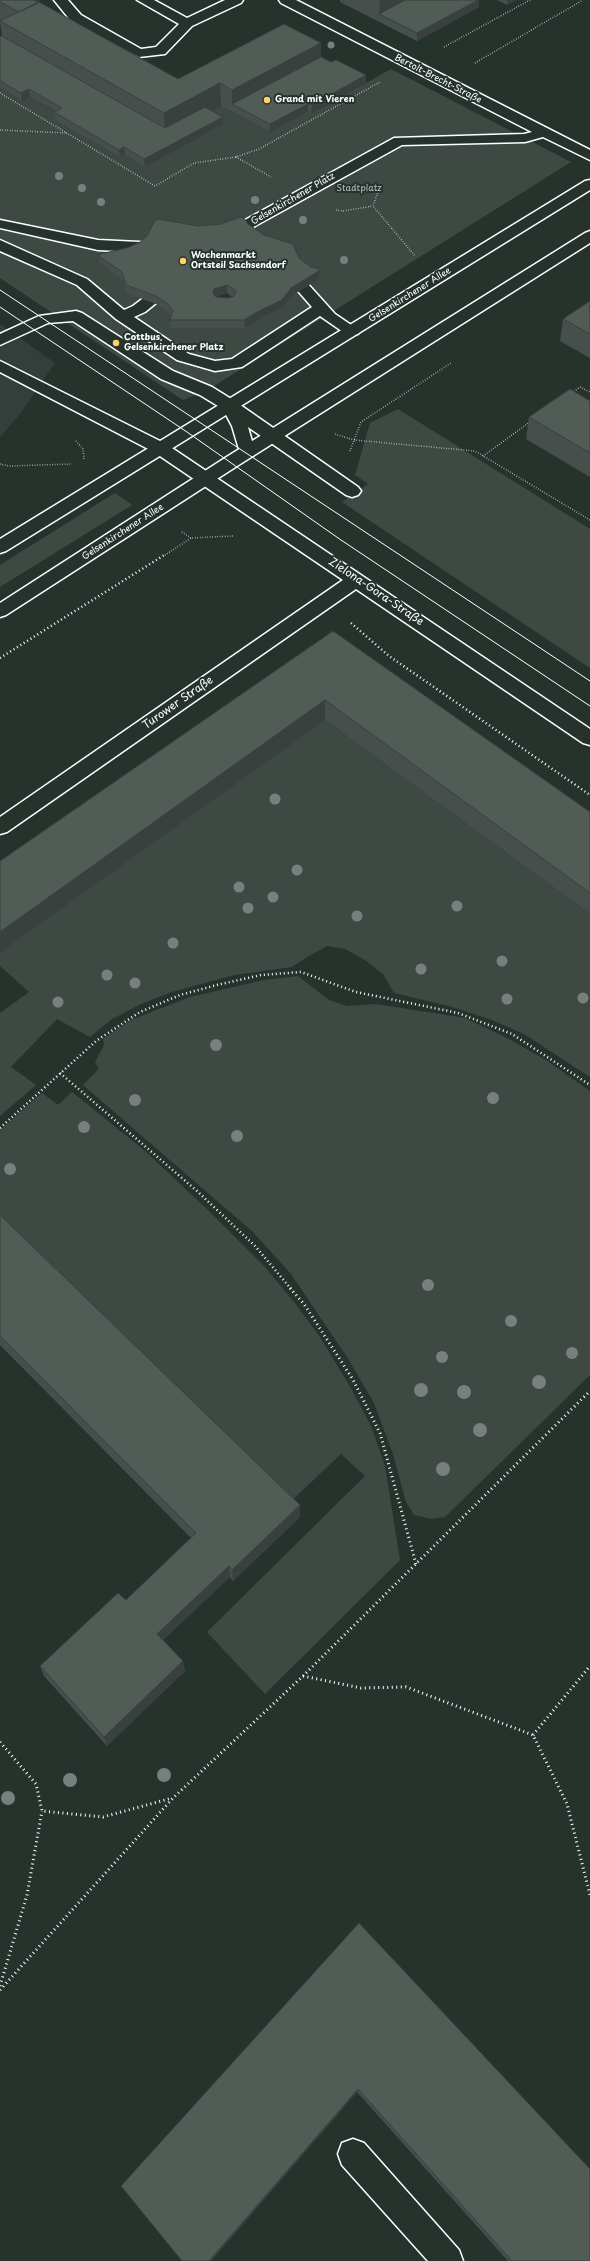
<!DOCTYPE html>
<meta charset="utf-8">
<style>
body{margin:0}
canvas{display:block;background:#26332d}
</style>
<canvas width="590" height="2261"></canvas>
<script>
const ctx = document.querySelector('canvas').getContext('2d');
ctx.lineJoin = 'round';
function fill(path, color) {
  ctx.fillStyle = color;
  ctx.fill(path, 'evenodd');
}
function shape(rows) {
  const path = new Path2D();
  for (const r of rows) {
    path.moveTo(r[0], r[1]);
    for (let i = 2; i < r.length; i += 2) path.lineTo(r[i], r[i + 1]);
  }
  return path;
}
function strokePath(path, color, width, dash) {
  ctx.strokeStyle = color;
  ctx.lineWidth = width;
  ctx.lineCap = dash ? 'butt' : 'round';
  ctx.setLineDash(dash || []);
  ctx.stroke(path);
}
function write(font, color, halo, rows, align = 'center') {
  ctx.font = font + ' "Playpen Sans",sans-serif';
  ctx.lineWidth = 4;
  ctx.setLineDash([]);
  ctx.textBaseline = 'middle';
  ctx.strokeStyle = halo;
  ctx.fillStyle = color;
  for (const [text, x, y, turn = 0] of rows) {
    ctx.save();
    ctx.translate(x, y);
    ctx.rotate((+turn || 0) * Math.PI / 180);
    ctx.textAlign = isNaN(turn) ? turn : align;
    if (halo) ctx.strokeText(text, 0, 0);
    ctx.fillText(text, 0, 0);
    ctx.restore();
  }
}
const built = shape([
 [0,324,55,363,20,414,0,437]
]);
const green = shape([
 [391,69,571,162,206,391,183,400,0,278,0,88,22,101,30,97,63,116,56,120,120,157,125,155,145,166,205,114,221,106,270,132,308,111,312,113],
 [152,237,319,277,319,279,291,296,245,328,230,328,126,285,123,280],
 [398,409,590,529,590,668,342,502,368,484,355,475,370,423],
 [115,493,132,505,0,587,0,565],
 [325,720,590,914,590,1077,524,1034,492,1020,449,1006,394,993,383,974,365,960,345,949,327,946,307,957,292,967,234,975,172,992,141,1004,112,1019,90,1037,57,1019,11,1067,36,1085,0,1116,0,1013,29,992,0,966,0,952],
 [298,976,329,1000,347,1006,376,1004,465,1018,505,1037,546,1060,590,1091,590,1375,445,1517,431,1519,414,1515,406,1502,393,1454,374,1403,347,1357,291,1274,253,1232,83,1085,99,1069,95,1062,104,1045,103,1039,131,1020,190,997,264,980],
 [72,1092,145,1151,211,1213,265,1267,294,1302,320,1337,352,1390,371,1426,385,1466,400,1560,265,1694,207,1632,365,1476,341,1454,287,1505,0,1226,0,1130,42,1093,58,1105]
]);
const pathFar2 = shape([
 [444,47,530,0],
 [475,63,583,0],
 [0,93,155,186,194,163,236,157,259,149,380,82],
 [0,130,67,133],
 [236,157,271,177],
 [380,186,373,206,415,256],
 [336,210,343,211,373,206],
 [572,393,580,387,590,392],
 [335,434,354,440,475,451,590,520],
 [76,441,83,449,84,459],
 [350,451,361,422,451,363],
 [483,456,530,422],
 [0,464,9,466,72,464],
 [182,532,191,538],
 [165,555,191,538,233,536]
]);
const pathFar1 = shape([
 [351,623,389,656,590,795],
 [0,658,166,554],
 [60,1073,197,1191,256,1247,291,1289],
 [0,1128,96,1041,140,1012,180,995,217,985,261,975,301,972,356,992,458,1013,512,1034,590,1085]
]);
const path = shape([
 [290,1288,304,1304,352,1378,380,1433,416,1564],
 [303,1676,361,1688,406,1687,533,1735,567,1804,590,1895],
 [533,1735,590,1666],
 [0,1742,36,1784,42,1811,103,1817,172,1798],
 [0,1986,27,1895,42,1811],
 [0,1990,173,1798,303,1676,590,1391]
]);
const minor = shape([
 [54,0,68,0,81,15,141,49,156,47,179,24,137,0,154,0,187,18,225,0,243,0,241,3,192,26,165,54,139,57,71,21,54,0],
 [279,0,296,0,590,150,590,160,543,137,525,142,402,145,255,226,230,245,220,245,217,242,220,239,245,220,394,138,524,134,532,132,281,3,279,0],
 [0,220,98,240,160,243,165,245,168,248,165,251,160,253,98,250,0,228,0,220],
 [0,240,87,279,124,310,133,306,167,280,177,280,180,283,177,286,145,312,134,317,189,354,215,361,232,359,312,307,276,266,279,263,284,261,289,263,335,314,360,331,358,334,346,334,320,316,242,367,215,371,177,360,116,319,77,285,0,251,0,240],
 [76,311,82,313,173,371,212,387,236,402,358,487,361,491,358,495,352,497,346,495,248,427,255,452,253,456,241,456,232,426,223,409,200,395,161,379,73,321,48,323,0,345,0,334,39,316,76,311],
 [0,361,166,444,590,729,590,745,583,743,356,589,7,832,0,834,0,817,343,580,154,452,0,372,0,361],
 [353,2139,364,2143,459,2250,463,2261,428,2261,342,2165,338,2154,342,2143,353,2139]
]);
const major = shape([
 [590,180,590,190,6,551,0,553,0,539,585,181,590,180],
 [590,231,590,243,237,466,6,615,0,617,0,603,225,458,585,233,590,231]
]);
const tram = shape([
 [0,290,590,681],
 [0,307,187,432,341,540,590,706]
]);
const trees = [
 [331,45,3.5],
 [59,176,4],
 [82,188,4],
 [255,200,4],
 [101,202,4],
 [303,220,4],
 [344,260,4],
 [275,799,5.5],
 [297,870,5.5],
 [239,887,5.5],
 [273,897,5.5],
 [457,906,5.5],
 [248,908,5.5],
 [357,916,5.5],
 [173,943,5.5],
 [502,961,5.5],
 [421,969,5.5],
 [107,975,5.5],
 [135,983,5.5],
 [583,998,5.5],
 [507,999,5.5],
 [58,1002,5.5],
 [216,1045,6],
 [493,1098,6],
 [135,1100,6],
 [84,1127,6],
 [237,1136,6],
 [10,1169,6],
 [428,1285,6],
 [511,1321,6],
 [572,1353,6],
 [442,1357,6],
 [539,1382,7],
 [421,1390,7],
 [464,1392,7],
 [480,1430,7],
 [443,1469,7],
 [164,1775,7],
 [70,1780,7],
 [8,1798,7]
];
const wall = shape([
 [0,0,39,0,40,3,178,79,321,57,366,83,311,113,308,111,270,132,221,106,212,111,223,117,223,124,145,167,125,155,120,157,55,120,54,112,55,111,30,97,22,101,0,88,0,36,2,36,0,22],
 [340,0,479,0,479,7,417,41,340,2],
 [497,0,516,0,507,5],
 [248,224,264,235,299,258,319,279,291,296,282,308,257,319,245,328,170,328,170,320,171,316,169,313,156,304,126,293,123,280,100,263,99,256,127,248,198,226],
 [227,293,232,297,229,298,215,297],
 [590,301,590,358,560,341,563,319],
 [590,401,590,477,526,439,529,417],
 [333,631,590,812,590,914,325,720,0,952],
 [0,1215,300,1505,300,1517,233,1581,230,1577,163,1640,185,1671,107,1746,44,1676,40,1666,126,1600,191,1538,0,1345],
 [359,1923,590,2261,508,2261,357,2092,211,2261,182,2261]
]);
const shadedWall = shape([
 [21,0,39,0,41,24,22,34,19,13],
 [380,0,419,0,379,14],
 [473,0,479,0,479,7,417,41,417,33],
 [507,0,516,0,507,5],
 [321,43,321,65,232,104,232,90],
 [366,75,366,83,311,113,312,105],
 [220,83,221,106,165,135,164,113],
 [29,89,30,97,22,101,21,93],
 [308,104,308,111,270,132,270,124],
 [223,117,223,124,145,167,144,159],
 [124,147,125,155,120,157,119,150],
 [320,269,319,279,291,296,282,308,257,319,245,328,244,320,291,288],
 [227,285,227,293,215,297,213,293,214,289],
 [325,700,325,720,0,952,0,932],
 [300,1505,300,1517,233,1581,232,1570],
 [229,1566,230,1577,159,1644,157,1634],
 [183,1661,185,1671,107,1746,104,1737],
 [358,2089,357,2092,211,2261,209,2261]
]);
const building = shape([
 [0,0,34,0,38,3,19,12,0,2,0,0],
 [405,0,478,0,417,33,379,14,405,0],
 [39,2,178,79,284,24,321,43,232,90,220,83,164,113,0,21,39,2],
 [0,36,2,36,165,128,205,107,223,117,144,159,124,147,119,150,54,112,62,108,29,89,21,93,0,81,0,36],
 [321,57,331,62,336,60,366,75,312,105,308,104,270,124,232,104,321,57],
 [240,217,244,218,248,224,264,235,293,244,299,258,311,267,320,269,319,271,291,288,282,300,257,312,244,320,170,320,173,311,169,305,156,296,126,285,122,272,99,256,100,254,127,248,140,242,147,236,155,220,158,219,198,226,221,224,240,217],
 [227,285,236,291,234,296,229,298,216,297,213,293,214,289,227,285],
 [590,301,590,334,563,319,590,301],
 [570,389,590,401,590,453,529,417,570,389],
 [333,631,590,812,590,893,325,700,0,932,0,861,333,631],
 [0,1215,300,1505,232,1570,229,1566,157,1634,183,1661,104,1737,40,1666,118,1593,126,1600,196,1533,0,1336,0,1215],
 [359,1923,590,2169,590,2261,512,2261,358,2089,209,2261,182,2261,121,2186,359,1923]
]);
const markers = [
 [267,100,4,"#ffd166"],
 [183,261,4,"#ffd166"],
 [116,343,4,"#ffd166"]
];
const farStreetnames = [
 ["Bertolt-Brecht-Straße",438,79,27],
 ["Gelsenkirchener Platz",293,199,-30],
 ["Gelsenkirchener Allee",410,295,-32],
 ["Gelsenkirchener Allee",123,532,-33]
];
const farPoinames = [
 ["Grand mit Vieren",275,100],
 ["Wochenmarkt",191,256],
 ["Ortsteil Sachsendorf",191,266],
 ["Cottbus,",124,338],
 ["Gelsenkirchener Platz",124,348]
];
const farParknames = [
 ["Stadtplatz",359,189]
];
const streetNames = [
 ["Zielona-Gora-Straße",376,592,34],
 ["Turower Straße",178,703,-35]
];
fill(built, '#333f3a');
fill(green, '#3e4944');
strokePath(minor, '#fff', 3);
strokePath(major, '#fff', 3);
strokePath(pathFar2, '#fff', 1.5, [0.5, 2]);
strokePath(pathFar1, '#fff', 2.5, [1, 3]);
strokePath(path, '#fff', 3, [1, 3.5]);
fill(minor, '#26332d');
fill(major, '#26332d');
strokePath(tram, '#fff', 1);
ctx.fillStyle = '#78807d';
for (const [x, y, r] of trees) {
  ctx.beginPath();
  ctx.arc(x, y, r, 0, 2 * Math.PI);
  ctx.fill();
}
fill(wall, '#464f4b');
fill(shadedWall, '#39403d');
fill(building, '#515c57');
strokePath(building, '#39403d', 1);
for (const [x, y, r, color] of markers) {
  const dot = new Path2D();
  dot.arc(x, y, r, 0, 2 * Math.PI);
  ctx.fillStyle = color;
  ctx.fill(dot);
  strokePath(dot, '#26332d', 1.5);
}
write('9px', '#fff', '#26332d', farStreetnames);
write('bold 9px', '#fff', '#26332d', farPoinames, 'left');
write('9px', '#bbbfbe', '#26332d', farParknames);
write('11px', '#fff', '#26332d', streetNames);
</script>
